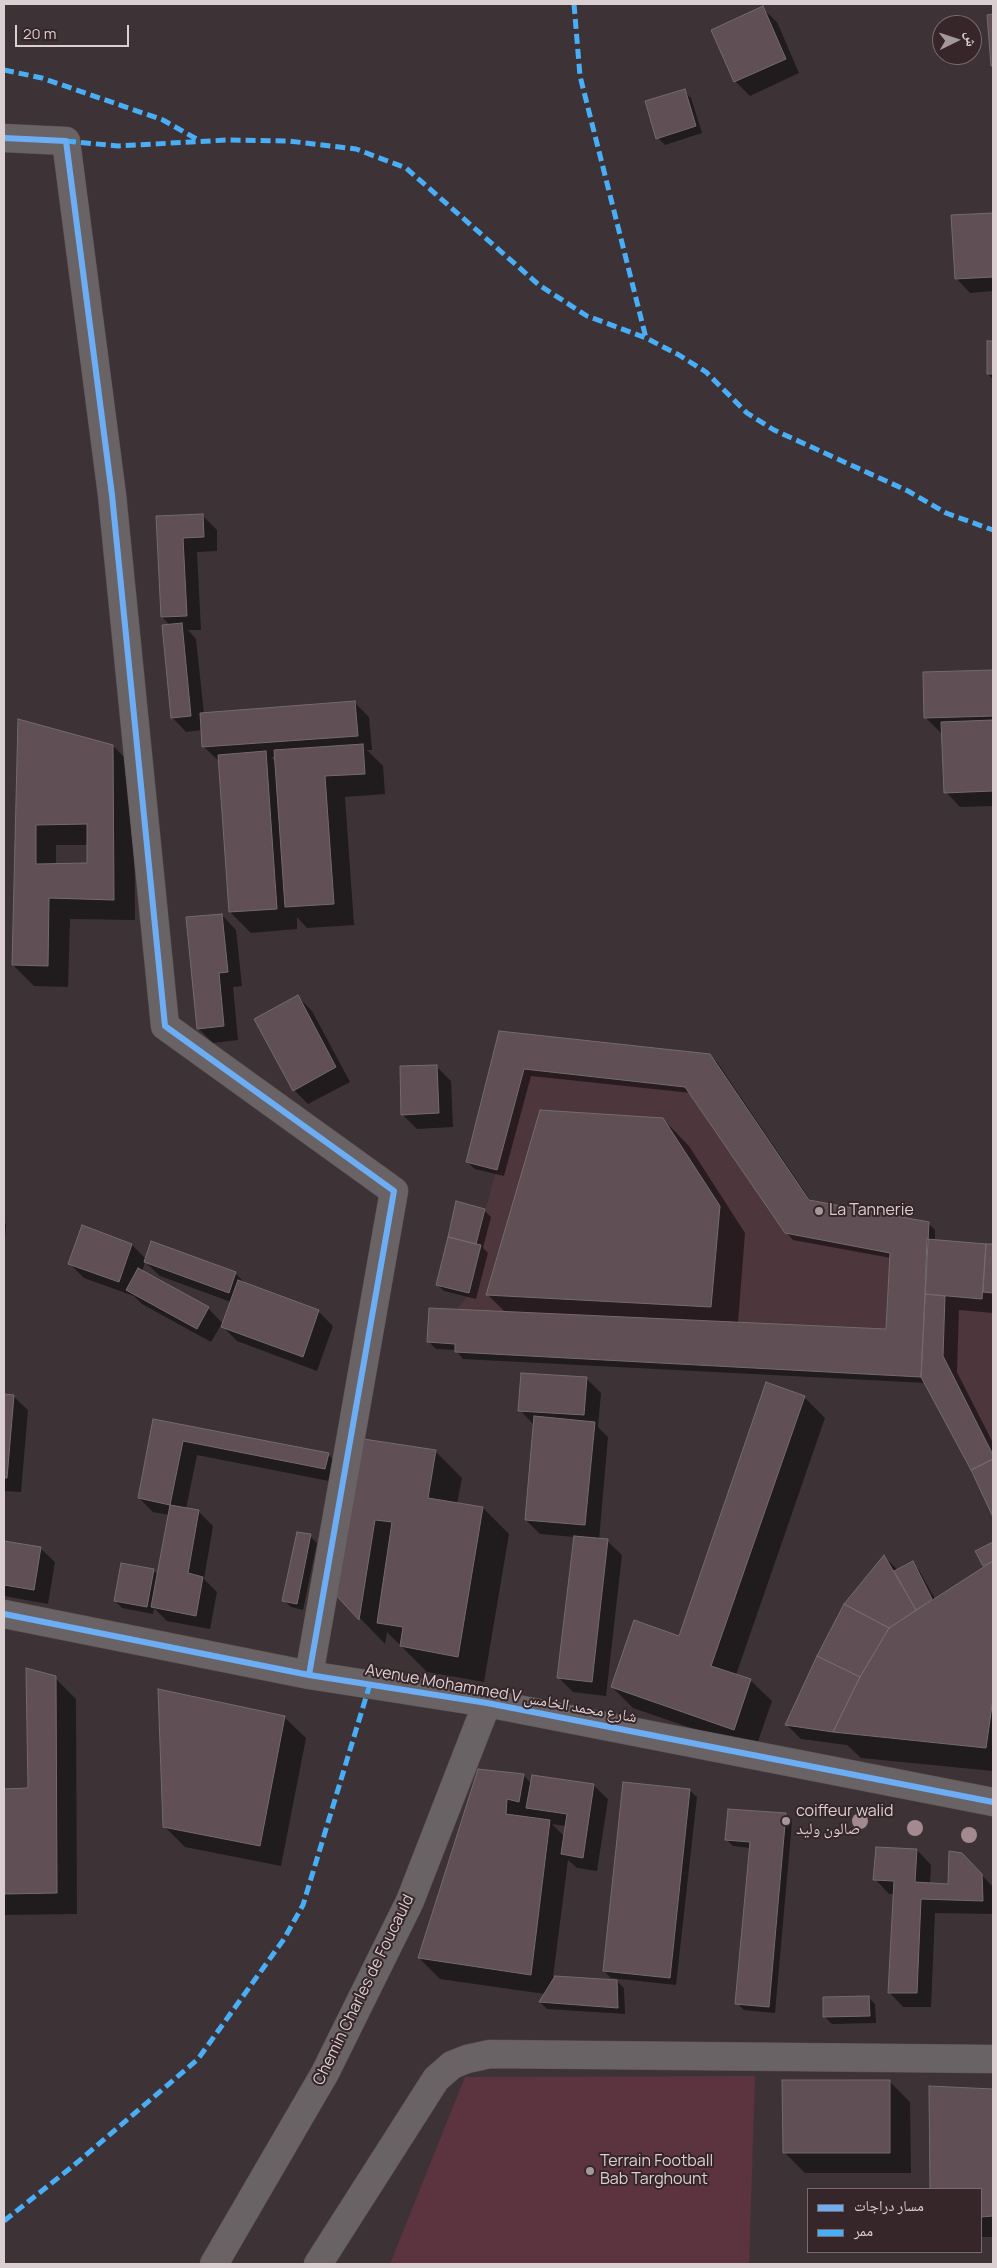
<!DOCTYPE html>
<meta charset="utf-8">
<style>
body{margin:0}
#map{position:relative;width:997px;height:2268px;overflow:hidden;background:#3d3336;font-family:Manrope,"Noto Naskh Arabic",sans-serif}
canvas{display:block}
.frame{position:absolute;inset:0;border:5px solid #dbcfd2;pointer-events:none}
.legend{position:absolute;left:807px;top:2188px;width:175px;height:65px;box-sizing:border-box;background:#36262a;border:1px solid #786a6d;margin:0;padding:6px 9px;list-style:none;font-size:15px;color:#dbcfd2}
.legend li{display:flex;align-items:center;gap:10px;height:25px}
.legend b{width:25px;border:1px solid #786a6d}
.north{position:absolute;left:932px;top:15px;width:50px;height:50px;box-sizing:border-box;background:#36262a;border:1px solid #786a6d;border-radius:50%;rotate:86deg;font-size:14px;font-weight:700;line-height:20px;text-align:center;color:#dbcfd2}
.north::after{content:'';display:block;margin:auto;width:18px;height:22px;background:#a4989b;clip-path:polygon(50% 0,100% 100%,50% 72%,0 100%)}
.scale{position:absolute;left:15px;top:25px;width:114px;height:22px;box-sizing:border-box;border:2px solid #dbcfd2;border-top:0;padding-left:6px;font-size:15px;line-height:18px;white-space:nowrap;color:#dbcfd2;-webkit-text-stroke:4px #36262a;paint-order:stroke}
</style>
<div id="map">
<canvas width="997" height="2268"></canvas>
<div class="frame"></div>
<ul class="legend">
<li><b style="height:6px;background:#6dadf4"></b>مسار دراجات</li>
<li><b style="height:6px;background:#49aef6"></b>ممر</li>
</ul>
<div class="north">ش</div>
<div class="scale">20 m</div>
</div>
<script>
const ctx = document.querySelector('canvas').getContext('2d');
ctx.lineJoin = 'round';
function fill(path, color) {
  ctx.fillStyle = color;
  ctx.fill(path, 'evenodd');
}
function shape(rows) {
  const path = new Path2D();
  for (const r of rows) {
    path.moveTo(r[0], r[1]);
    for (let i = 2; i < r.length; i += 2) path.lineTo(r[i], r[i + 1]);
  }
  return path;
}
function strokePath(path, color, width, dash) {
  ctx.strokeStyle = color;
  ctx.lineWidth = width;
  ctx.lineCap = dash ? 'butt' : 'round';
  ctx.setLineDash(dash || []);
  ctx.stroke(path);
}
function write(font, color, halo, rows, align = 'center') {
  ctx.font = font + ' Manrope,"Noto Naskh Arabic",sans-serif';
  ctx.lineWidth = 4;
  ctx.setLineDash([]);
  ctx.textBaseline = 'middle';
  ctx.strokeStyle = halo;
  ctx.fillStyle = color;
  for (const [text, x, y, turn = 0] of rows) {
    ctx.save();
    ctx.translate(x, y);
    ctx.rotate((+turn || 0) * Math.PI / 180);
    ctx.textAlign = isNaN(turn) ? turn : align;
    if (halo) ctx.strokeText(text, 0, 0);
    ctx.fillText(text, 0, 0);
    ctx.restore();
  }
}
const built = shape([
 [524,1069,685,1087,785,1233,890,1253,886,1329,457,1309,470,1293,481,1245,476,1244],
 [983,1292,993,1293,993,1455,943,1356,945,1296,982,1299]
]);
const green = shape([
 [755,2076,749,2264,390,2264,465,2077]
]);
const shadow = shape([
 [762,8,777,22,799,73,750,96,735,81],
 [988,16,993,16,993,66,992,65],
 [684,91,691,98,702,133,665,145,658,138],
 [993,214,993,291,970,293,956,278,952,216],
 [988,343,993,343,993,379,988,374],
 [202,515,217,530,217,551,197,552,201,630,188,630,196,639,204,714,355,703,369,717,372,750,367,750,383,766,385,794,345,797,354,925,307,928,297,917,297,929,251,933,230,912,219,761,204,747,202,730,186,732,172,717,171,626,162,617,158,517],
 [271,757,275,757,276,762],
 [993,671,993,806,960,807,946,792,943,735,925,717,924,673],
 [20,721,113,746,134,767,135,920,70,919,68,987,34,986,13,965],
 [56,845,88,845,88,865,56,865],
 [222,915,236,930,242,986,233,987,238,1040,213,1043,199,1029],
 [298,997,312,1011,350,1082,308,1104,294,1090],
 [500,1032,710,1055,717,1062,811,1201,928,1223,935,1230,935,1241,993,1246,993,1313,959,1310,957,1372,993,1443,993,1514,926,1383,463,1359,456,1350,436,1349,429,1342,505,1312,488,1295,663,1119,689,1146,745,1233,738,1323,887,1330,891,1258,793,1240,786,1232,691,1093,531,1076,504,1176,475,1169,467,1162],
 [437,1067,451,1081,453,1127,417,1129,402,1114],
 [484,1210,491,1217,483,1248,488,1253,476,1299,444,1291,437,1284],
 [4,1222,6,1224,4,1257],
 [82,1226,132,1245,146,1259,235,1273,247,1285,318,1311,333,1326,317,1371,237,1341,221,1325,211,1342,142,1304,134,1296,84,1278,69,1263],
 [145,1262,160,1276,231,1302,223,1324,208,1308,142,1272],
 [586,1378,601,1393,598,1427,608,1437,599,1540,607,1541,622,1555,606,1696,573,1692,559,1678,575,1537,540,1534,526,1520,534,1425,520,1410],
 [4,1395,13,1396,28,1410,21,1492,4,1491],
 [804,1397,825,1418,736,1675,751,1681,772,1701,755,1750,633,1708,612,1687,679,1637],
 [154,1420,328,1454,342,1469,339,1483,197,1455,186,1509,199,1512,213,1526,204,1579,217,1592,210,1629,167,1621,154,1608,153,1614,122,1608,115,1601,153,1570,158,1575,170,1515,153,1512,139,1498],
 [358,1439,436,1452,462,1478,457,1504,483,1508,509,1534,484,1682,427,1672,387,1632,385,1644,334,1591],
 [310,1536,317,1543,303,1610,291,1607,284,1600],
 [4,1542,40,1548,55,1562,48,1604,4,1596],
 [993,1543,993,1771,861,1758,847,1745,801,1739,787,1725,884,1557,898,1570,912,1563,919,1570,935,1599,985,1567,977,1552],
 [55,1678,76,1699,77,1914,4,1915,4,1790,29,1789],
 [159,1691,285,1718,306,1738,281,1866,185,1847,164,1826],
 [479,1770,524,1776,532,1784,593,1785,608,1799,597,1871,577,1868,568,1860,553,1977,617,1981,624,1988,625,2014,547,2009,540,2002,545,1994,440,1979,419,1958],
 [552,1824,566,1826,565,1837],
 [689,1790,697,1797,676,1985,611,1978,604,1971],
 [785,1814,792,1822,775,2013,744,2010,737,2003,750,1848,733,1846,726,1839],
 [917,1850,931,1865,930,1884,950,1886,976,1869,993,1887,993,1914,935,1913,931,2007,903,2007,889,1992,894,1894,889,1894,875,1879],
 [868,1997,875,2004,876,2023,832,2024,825,2017],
 [889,2081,910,2102,911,2173,805,2173,784,2152],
 [930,2087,993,2091,993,2237,981,2237,981,2189,931,2189]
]);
const building = shape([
 [763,6,786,59,734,82,711,30,763,6],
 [993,14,993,66,991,66,987,15,993,14],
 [685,89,696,126,656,139,645,101,685,89],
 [993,213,993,277,955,279,951,215,993,213],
 [987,341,993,341,993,374,987,374,987,341],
 [203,514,204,537,183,538,187,616,161,617,156,516,203,514],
 [182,623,191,716,171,718,162,625,182,623],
 [993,670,993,716,924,718,923,672,993,670],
 [355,701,358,736,202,747,200,713,355,701],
 [18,719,113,745,114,900,49,898,48,966,12,965,18,719],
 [87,824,87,863,36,864,36,825,87,824],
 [993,720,993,791,944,793,941,722,993,720],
 [363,744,365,774,325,776,334,904,285,907,274,750,363,744],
 [266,751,277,909,229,912,218,755,266,751],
 [222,914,228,972,219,973,224,1026,197,1029,186,917,222,914],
 [298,995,336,1067,293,1091,254,1019,298,995],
 [499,1031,710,1054,809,1200,929,1222,921,1377,455,1352,455,1344,427,1342,429,1308,886,1329,890,1253,785,1233,685,1087,524,1069,497,1170,466,1162,499,1031],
 [437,1065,439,1113,401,1115,400,1066,437,1065],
 [540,1110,663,1118,720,1206,711,1307,486,1295,540,1110],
 [456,1201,485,1209,476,1244,448,1237,456,1201],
 [82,1225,132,1244,119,1282,68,1264,82,1225],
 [448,1237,481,1245,469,1293,436,1285,448,1237],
 [927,1239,986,1244,982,1299,925,1294,927,1239],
 [151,1241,236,1272,229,1293,144,1262,151,1241],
 [986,1244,993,1244,993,1293,983,1292,986,1244],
 [138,1268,209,1307,197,1329,126,1290,138,1268],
 [238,1280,319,1310,303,1357,221,1327,238,1280],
 [925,1294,945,1296,943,1356,993,1455,993,1459,971,1470,921,1377,925,1294],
 [521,1373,587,1377,584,1415,518,1411,521,1373],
 [766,1382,805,1396,711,1666,751,1679,734,1730,611,1687,634,1620,679,1636,766,1382],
 [4,1394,14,1395,7,1478,4,1478,4,1394],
 [534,1416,595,1422,585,1525,525,1520,534,1416],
 [153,1419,329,1453,325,1469,183,1441,170,1505,138,1498,153,1419],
 [357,1438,436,1450,428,1498,483,1507,458,1657,400,1646,403,1627,377,1623,392,1522,375,1520,359,1620,333,1592,357,1438],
 [993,1459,993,1517,971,1470,993,1459],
 [170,1505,199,1510,188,1573,203,1577,196,1616,151,1607,170,1505],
 [297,1532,311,1534,297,1604,282,1601,297,1532],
 [574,1536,608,1539,592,1682,557,1678,574,1536],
 [4,1541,41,1547,34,1590,4,1585,4,1541],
 [993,1542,993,1561,983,1566,975,1551,993,1542],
 [884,1555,916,1610,889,1628,844,1604,884,1555],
 [913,1561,932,1599,916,1610,894,1571,913,1561],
 [993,1561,993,1698,986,1748,833,1732,860,1677,889,1628,993,1561],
 [121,1563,154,1569,147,1607,114,1601,121,1563],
 [844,1604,889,1628,860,1677,817,1656,844,1604],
 [817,1656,860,1677,833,1732,785,1725,817,1656],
 [26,1668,56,1676,57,1893,4,1894,4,1789,28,1788,26,1668],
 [158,1689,285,1716,260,1846,163,1827,158,1689],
 [478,1769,524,1774,519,1802,507,1799,506,1814,550,1820,531,1975,418,1958,478,1769],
 [532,1775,594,1784,583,1858,561,1854,567,1814,526,1808,532,1775],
 [623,1782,690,1789,670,1978,603,1971,623,1782],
 [728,1809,786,1813,769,2007,735,2004,750,1842,725,1840,728,1809],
 [876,1847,917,1849,915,1882,948,1884,949,1851,962,1853,982,1874,983,1901,921,1899,917,1993,888,1993,894,1881,873,1880,876,1847],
 [555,1976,617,1980,618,2008,539,2002,555,1976],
 [869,1996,870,2016,823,2017,823,1997,869,1996],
 [782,2080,890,2080,890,2153,783,2153,782,2080],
 [929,2086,993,2089,993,2216,981,2217,981,2189,930,2189,929,2086]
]);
const minor = shape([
 [4,138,66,141,112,495,165,1026,394,1191,309,1675],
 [4,1614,309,1675,487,1703,993,1802],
 [214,2264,325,2073,410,1901,487,1703],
 [318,2264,436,2079,452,2065,467,2059,490,2054,993,2059]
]);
const quiet = shape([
 [574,4,580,76,646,338],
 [4,70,42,78,163,120,200,141],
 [66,141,118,146,227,140,289,141,356,149,406,168,539,285,587,316,646,338,679,355,706,372,747,413,774,430,908,491,946,513,993,530],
 [4,2221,73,2166,198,2059,284,1939,303,1905,370,1684]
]);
const cycleway = shape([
 [4,138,66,141,112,495,165,1026,394,1191,309,1675],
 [4,1614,309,1675,487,1703,993,1802]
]);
const trees = [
 [860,1821],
 [915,1828],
 [969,1835]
];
const markers = [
 [819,1211,5,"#a4989b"],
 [786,1821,5,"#a4989b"],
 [590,2171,5,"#a4989b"]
];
const poiNames = [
 ["La Tannerie",829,1211],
 ["coiffeur walid",796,1812],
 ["صالون وليد",796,1830],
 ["Terrain Football",600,2162],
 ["Bab Targhount",600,2180]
];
const streetNames = [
 ["Avenue Mohammed V شارع محمد الخامس",501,1694,10],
 ["Chemin Charles de Foucauld",364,1990,-64]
];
fill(built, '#4d363c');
fill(green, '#5c3440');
fill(shadow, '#0007');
fill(building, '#604f54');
strokePath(building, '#736b6e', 1);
strokePath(minor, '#584f52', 29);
strokePath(minor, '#6a6365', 28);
strokePath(quiet, '#49aef6', 5, [10, 5]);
strokePath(cycleway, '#6dadf4', 6);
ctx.fillStyle = '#a38a90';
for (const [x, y] of trees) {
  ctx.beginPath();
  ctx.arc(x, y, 8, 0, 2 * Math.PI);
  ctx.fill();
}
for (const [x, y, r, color] of markers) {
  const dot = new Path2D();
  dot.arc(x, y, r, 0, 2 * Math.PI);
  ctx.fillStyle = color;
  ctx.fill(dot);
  strokePath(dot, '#36262a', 2);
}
write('16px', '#dbcfd2', '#36262a', poiNames, 'left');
write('16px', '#dbcfd2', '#36262a', streetNames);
</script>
